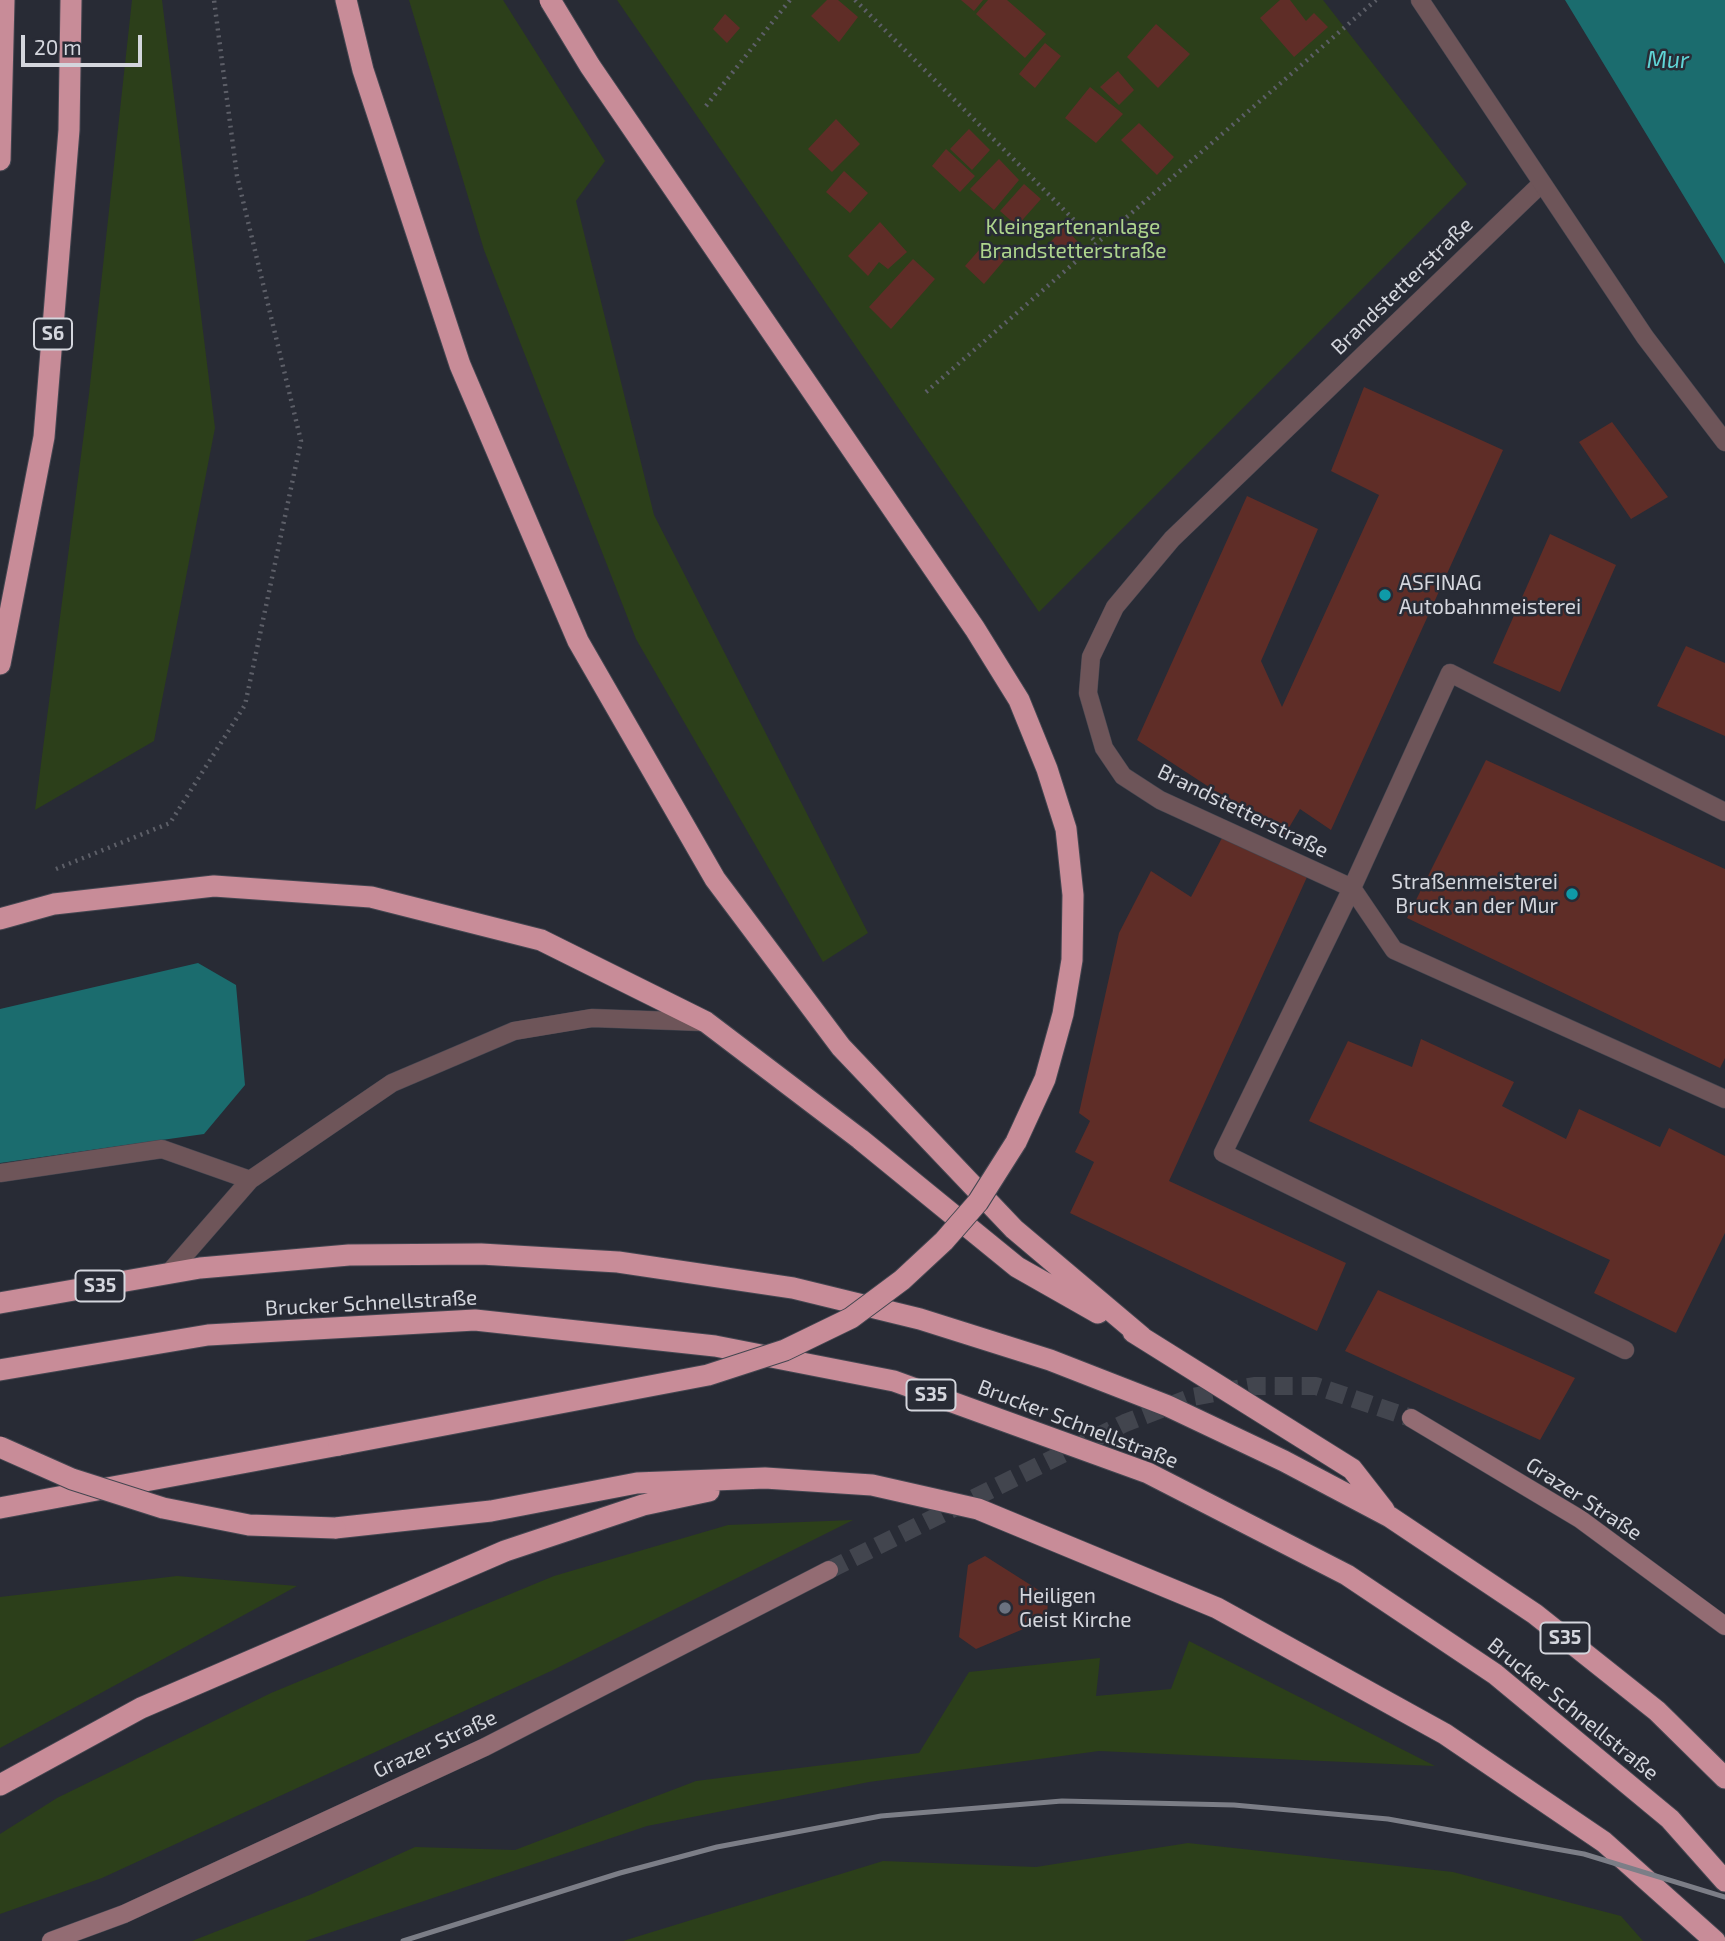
<!DOCTYPE html>
<meta charset="utf-8">
<style>
body{margin:0}
#map{position:relative;width:1725px;height:1941px;overflow:hidden;background:#282b35;font-family:"Exo 2",sans-serif}
canvas{display:block}
.scale{position:absolute;left:21px;top:35px;width:121px;height:32px;box-sizing:border-box;border:4px solid #d4d6dd;border-top:0;padding-left:9px;font-size:21px;line-height:24px;white-space:nowrap;color:#d4d6dd;-webkit-text-stroke:5px #282b35;paint-order:stroke}
</style>
<div id="map">
<canvas width="1725" height="1941"></canvas>
<div class="scale">20 m</div>
</div>
<script>
const ctx = document.querySelector('canvas').getContext('2d');
ctx.lineJoin = 'round';
function fill(path, color) {
  ctx.fillStyle = color;
  ctx.fill(path, 'evenodd');
}
function shape(rows) {
  const path = new Path2D();
  for (const r of rows) {
    path.moveTo(r[0], r[1]);
    for (let i = 2; i < r.length; i += 2) path.lineTo(r[i], r[i + 1]);
  }
  return path;
}
function strokePath(path, color, width, dash) {
  ctx.strokeStyle = color;
  ctx.lineWidth = width;
  ctx.lineCap = dash ? 'butt' : 'round';
  ctx.setLineDash(dash || []);
  ctx.stroke(path);
}
function write(font, color, halo, rows, align = 'center') {
  ctx.font = font + ' "Exo 2",sans-serif';
  ctx.lineWidth = 5;
  ctx.setLineDash([]);
  ctx.textBaseline = 'middle';
  ctx.strokeStyle = halo;
  ctx.fillStyle = color;
  for (const [text, x, y, turn = 0] of rows) {
    ctx.save();
    ctx.translate(x, y);
    ctx.rotate((+turn || 0) * Math.PI / 180);
    ctx.textAlign = isNaN(turn) ? turn : align;
    if (halo) ctx.strokeText(text, 0, 0);
    ctx.fillText(text, 0, 0);
    ctx.restore();
  }
}
const green = shape([
 [132,0,162,0,215,428,154,741,35,810,89,394],
 [409,0,503,0,605,161,576,201,654,515,868,933,823,962,636,639,484,250],
 [617,0,1323,0,1467,184,1039,612],
 [853,1520,551,1671,102,1878,0,1914,0,1834,57,1798,271,1693,554,1576,728,1525],
 [177,1576,297,1586,0,1748,0,1597],
 [1189,1641,1435,1766,1099,1751,869,1782,647,1826,305,1941,192,1941,312,1894,415,1847,515,1850,696,1781,919,1753,969,1672,1100,1658,1096,1696,1171,1689],
 [1188,1843,1453,1872,1621,1916,1643,1941,623,1941,883,1861,1036,1867]
]);
const water = shape([
 [1565,0,1725,0,1725,264],
 [198,963,236,985,245,1085,204,1134,0,1163,0,1009]
]);
const building = shape([
 [827,0,838,0,858,17,839,42,811,16],
 [961,0,983,0,974,11],
 [988,0,1007,0,1046,34,1025,58,976,14],
 [1280,0,1290,0,1306,21,1314,13,1328,27,1294,57,1260,18],
 [725,14,740,28,727,43,713,29],
 [1156,24,1190,54,1158,88,1127,57],
 [1045,43,1061,56,1035,88,1019,74],
 [1118,71,1134,90,1119,105,1100,87],
 [1090,87,1123,114,1096,143,1065,118],
 [836,119,860,144,832,172,808,149],
 [1139,123,1174,157,1157,175,1121,140],
 [969,129,990,150,972,170,950,149],
 [946,149,975,176,960,192,932,166],
 [999,159,1019,180,994,210,970,189],
 [844,171,868,193,850,213,826,192],
 [1024,184,1041,199,1017,226,1000,211],
 [880,222,907,252,888,269,879,262,868,276,848,256],
 [1064,227,1078,242,1060,260,1046,247],
 [987,241,1006,258,984,284,965,266],
 [913,259,935,279,891,329,869,307],
 [1364,387,1503,450,1331,830,1300,809,1284,836,1137,740,1247,496,1318,529,1261,661,1282,707,1379,495,1331,471],
 [1612,422,1668,497,1631,519,1579,442],
 [1550,534,1616,565,1560,692,1493,663],
 [1686,646,1725,663,1725,736,1657,706],
 [1486,760,1725,869,1725,1058,1720,1068,1407,918],
 [1222,838,1307,877,1169,1181,1346,1263,1317,1331,1070,1213,1094,1162,1075,1152,1090,1121,1079,1113,1119,933,1151,871,1191,897],
 [1421,1039,1514,1082,1502,1106,1566,1139,1579,1109,1660,1147,1669,1128,1725,1156,1725,1233,1676,1333,1594,1293,1610,1260,1309,1121,1348,1041,1412,1067],
 [1378,1290,1575,1378,1540,1440,1345,1351],
 [985,1556,1048,1596,1047,1619,976,1649,959,1637,968,1565]
]);
const secondaryTunnel = shape([
 [829,1570,1125,1423,1192,1397,1254,1386,1316,1386,1411,1418]
]);
const path = shape([
 [855,0,1097,243],
 [706,106,790,0],
 [926,392,1376,0],
 [56,869,170,823,245,705,301,441,237,176,214,0]
]);
const lane = shape([
 [1541,184,1172,539,1115,607,1091,657,1088,693,1104,748,1123,776,1160,800,1352,888,1394,950,1725,1099],
 [0,1173,162,1149,250,1180],
 [168,1274,250,1180,392,1083,514,1031,592,1018,702,1022],
 [1625,1350,1223,1153,1352,888,1450,673,1725,812]
]);
const street = shape([
 [1420,0,1645,337,1725,442]
]);
const secondary = shape([
 [1411,1418,1580,1519,1725,1626],
 [51,1941,124,1914,485,1747,829,1570]
]);
const highway = shape([
 [346,0,363,70,460,365,578,641,715,879,841,1047,1014,1229,1142,1337],
 [0,160,4,0],
 [0,664,44,437,69,130,71,0],
 [0,919,54,904,214,886,371,897,541,940,706,1022,860,1139,1017,1267,1098,1313],
 [0,1303,200,1268,349,1255,481,1254,618,1262,793,1288,920,1319,1050,1360,1168,1406,1284,1461,1390,1517,1535,1614,1657,1711,1725,1778],
 [1133,1332,1352,1469,1384,1510],
 [0,1370,208,1335,475,1320,715,1346,894,1381,1148,1473,1347,1575,1495,1674,1670,1819,1725,1881],
 [0,1508,339,1445],
 [335,1528,491,1511,637,1483,765,1478,872,1485,978,1509,1217,1608,1445,1734,1604,1842,1715,1941],
 [0,1785,141,1708,505,1551,643,1505,709,1491]
]);
const rail = shape([
 [403,1941,620,1873,717,1847,881,1816,1062,1801,1234,1805,1388,1819,1584,1854,1725,1897]
]);
const highwayBridge = shape([
 [339,1445,708,1375,785,1350,851,1318,902,1280,944,1241,978,1202,1016,1142,1045,1079,1063,1014,1072,960,1073,895,1066,829,1047,769,1019,700,975,629,590,66,550,0],
 [0,1447,72,1479,163,1508,249,1525,335,1528]
]);
const markers = [
 [1385,595,7,"#0f9aa8"],
 [1572,894,7,"#0f9aa8"],
 [1005,1608,7,"#6b7280"]
];
const shields = [
 [53,334,38],
 [100,1286,49],
 [931,1395,49],
 [1565,1638,49]
];
const shieldNames = [
 ["S6",53,334],
 ["S35",100,1286],
 ["S35",931,1395],
 ["S35",1565,1638]
];
const parkNames = [
 ["Kleingartenanlage",1073,227],
 ["Brandstetterstraße",1073,251]
];
const streetNames = [
 ["Brandstetterstraße",1402,286,-44],
 ["Brandstetterstraße",1243,811,26],
 ["Brucker Schnellstraße",371,1303,-3],
 ["Brucker Schnellstraße",1078,1424,21],
 ["Grazer Straße",1584,1499,33],
 ["Brucker Schnellstraße",1573,1709,39],
 ["Grazer Straße",435,1744,-25]
];
const poiNames = [
 ["ASFINAG",1399,583],
 ["Autobahnmeisterei",1399,607],
 ["Straßenmeisterei",1558,882,"right"],
 ["Bruck an der Mur",1558,906,"right"],
 ["Heiligen",1019,1596],
 ["Geist Kirche",1019,1620]
];
const waterNames = [
 ["Mur",1668,60]
];
fill(green, '#2c3f1a');
fill(water, '#1b6c6e');
fill(building, '#5f2d27');
strokePath(secondaryTunnel, '#42454e', 18, [18, 9]);
strokePath(lane, '#444650', 19);
strokePath(street, '#444650', 19);
strokePath(secondary, '#444650', 19);
strokePath(highway, '#444650', 23);
strokePath(path, '#5d5f68', 4.5, [2, 5]);
strokePath(lane, '#6e5559', 18);
strokePath(street, '#6e5559', 18);
strokePath(secondary, '#936c73', 18);
strokePath(highway, '#c88c98', 21);
strokePath(rail, '#7c7e87', 5);
strokePath(highwayBridge, '#444650', 23, []);
strokePath(highwayBridge, '#c88c98', 21);
for (const [x, y, r, color] of markers) {
  const dot = new Path2D();
  dot.arc(x, y, r, 0, 2 * Math.PI);
  ctx.fillStyle = color;
  ctx.fill(dot);
  strokePath(dot, '#282b35', 2.5);
}
for (const [x, y, w] of shields) {
  const box = new Path2D();
  box.roundRect(x - w / 2, y - 15.5, w, 31, 5);
  ctx.fillStyle = '#282b35';
  ctx.fill(box);
  strokePath(box, '#d4d6dd', 2);
}
write('bold 19px', '#d4d6dd', null, shieldNames);
write('21px', '#aed58d', '#282b35', parkNames);
write('21px', '#d4d6dd', '#282b35', streetNames);
write('21px', '#d4d6dd', '#282b35', poiNames, 'left');
write('italic 23px', '#60d4d6', '#282b35', waterNames);
</script>
